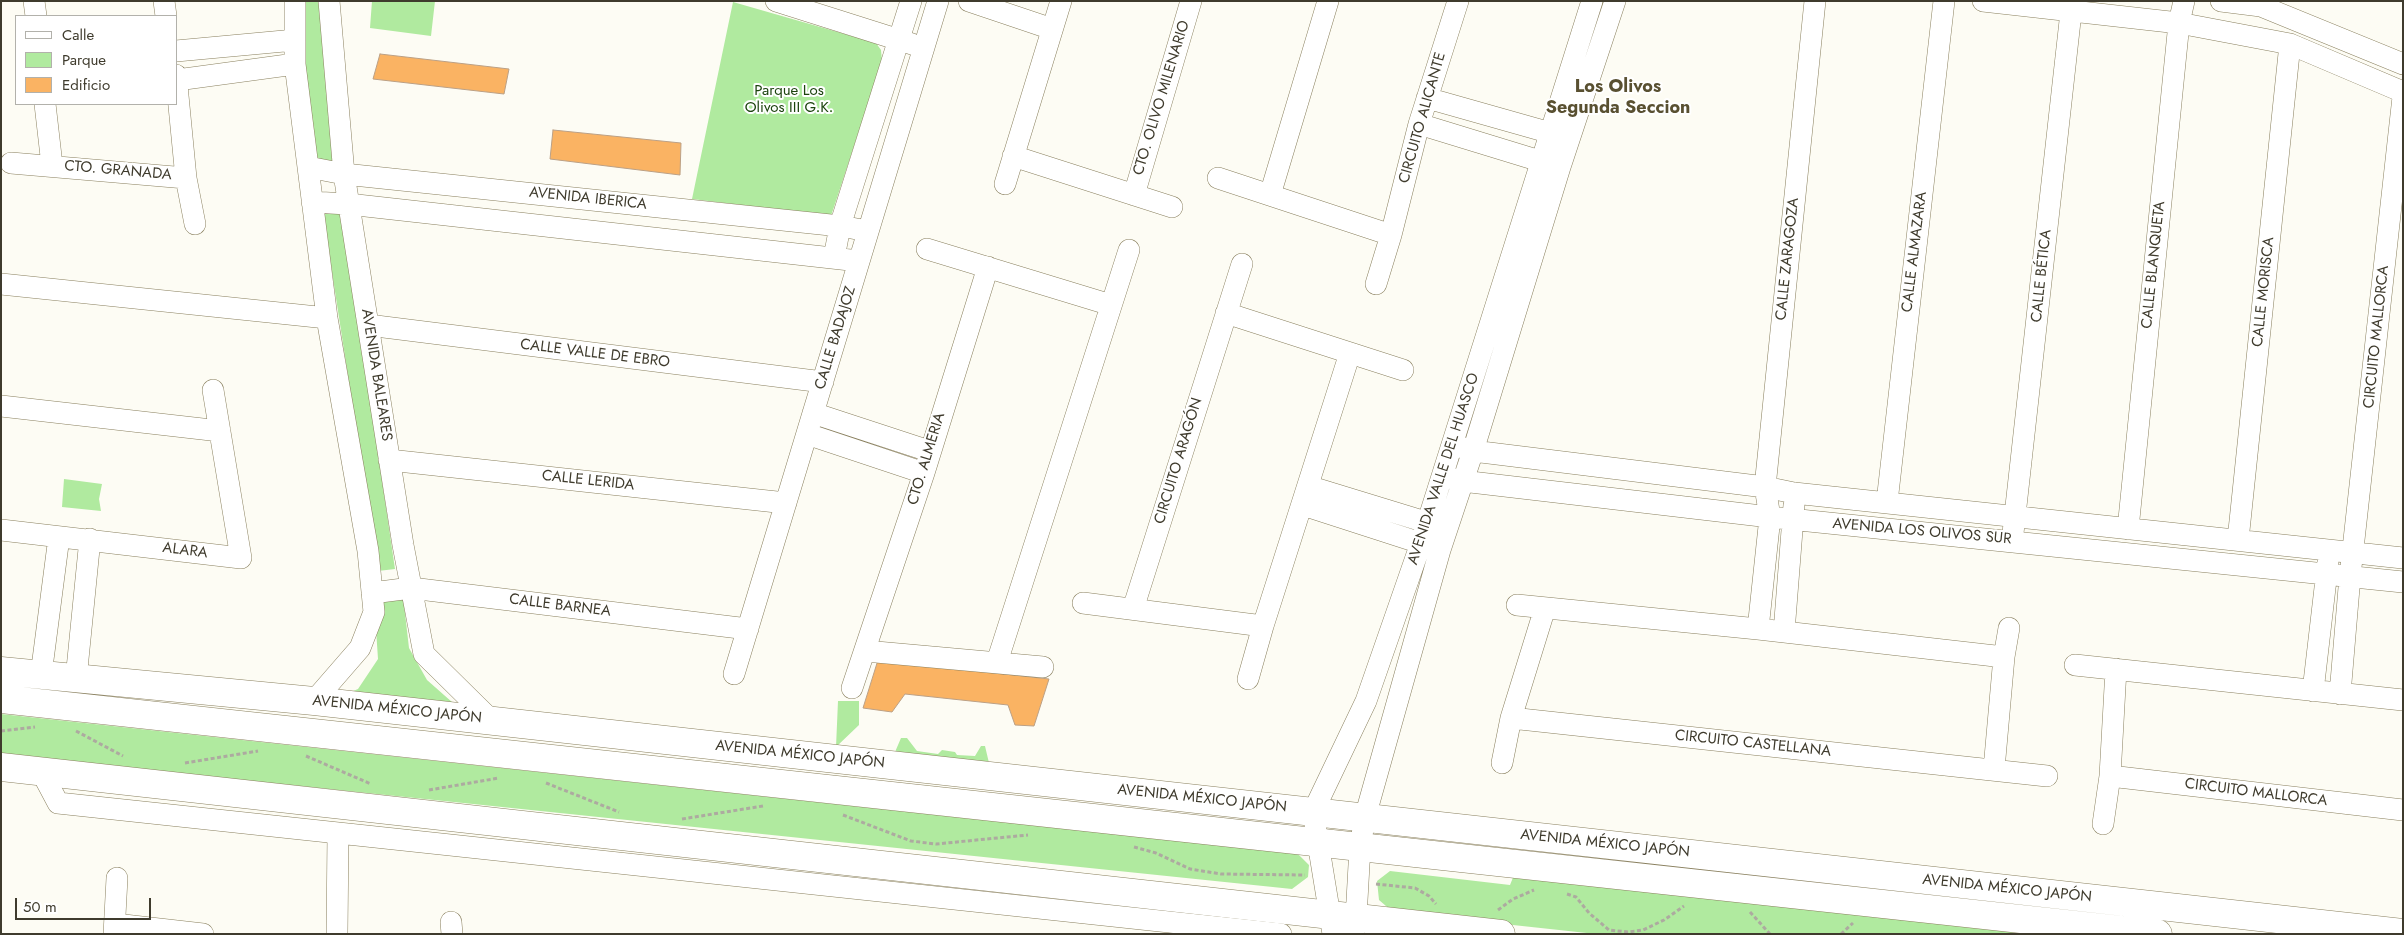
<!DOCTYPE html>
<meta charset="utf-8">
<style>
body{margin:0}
#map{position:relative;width:2404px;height:935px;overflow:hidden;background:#fdfcf4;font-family:Jost,sans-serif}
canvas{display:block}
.frame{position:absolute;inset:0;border:2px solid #3f3b2d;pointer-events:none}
.legend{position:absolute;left:15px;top:15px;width:162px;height:90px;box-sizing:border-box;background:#fff;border:1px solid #b2b1ab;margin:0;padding:6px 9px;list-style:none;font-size:15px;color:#3f3b2d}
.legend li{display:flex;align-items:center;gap:10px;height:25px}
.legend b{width:25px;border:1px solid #b2b1ab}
.scale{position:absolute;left:15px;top:898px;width:136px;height:22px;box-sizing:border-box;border:2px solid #3f3b2d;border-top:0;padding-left:6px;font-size:15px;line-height:18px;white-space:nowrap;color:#3f3b2d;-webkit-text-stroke:4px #fff;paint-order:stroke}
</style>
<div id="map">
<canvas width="2404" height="935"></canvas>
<div class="frame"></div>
<ul class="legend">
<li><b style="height:6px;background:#fff"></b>Calle</li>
<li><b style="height:14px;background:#b0ea9f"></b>Parque</li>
<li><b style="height:14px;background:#fab363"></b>Edificio</li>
</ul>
<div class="scale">50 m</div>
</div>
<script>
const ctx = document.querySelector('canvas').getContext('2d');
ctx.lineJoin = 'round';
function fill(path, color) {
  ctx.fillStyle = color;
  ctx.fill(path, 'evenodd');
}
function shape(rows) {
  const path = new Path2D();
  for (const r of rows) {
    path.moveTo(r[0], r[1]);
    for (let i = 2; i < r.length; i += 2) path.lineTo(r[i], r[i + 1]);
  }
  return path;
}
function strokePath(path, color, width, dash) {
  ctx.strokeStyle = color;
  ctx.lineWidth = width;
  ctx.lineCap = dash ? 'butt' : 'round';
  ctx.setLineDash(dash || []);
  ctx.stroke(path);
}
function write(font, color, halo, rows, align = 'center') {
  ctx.font = font + ' Jost,sans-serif';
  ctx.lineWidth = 4;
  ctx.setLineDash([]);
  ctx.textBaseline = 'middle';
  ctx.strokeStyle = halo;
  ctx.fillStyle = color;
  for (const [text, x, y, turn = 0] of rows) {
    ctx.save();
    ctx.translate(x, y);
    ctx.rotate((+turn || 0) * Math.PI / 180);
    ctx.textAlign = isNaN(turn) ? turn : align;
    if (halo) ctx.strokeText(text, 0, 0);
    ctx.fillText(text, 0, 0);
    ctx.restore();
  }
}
const green = shape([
 [299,1,326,1,340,165,312,162],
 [372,1,435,1,431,36,370,28],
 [733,2,876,43,881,50,882,61,831,216,692,199],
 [342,206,395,569,378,571,322,207],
 [64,479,102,484,99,499,101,511,62,507],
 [403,596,409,648,427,680,461,710,341,696,358,689,378,659,374,599],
 [838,701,859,701,859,725,836,747],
 [1,714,1298,854,1309,865,1308,877,1292,889,1,755],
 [901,738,907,738,917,751,938,754,942,750,955,752,957,755,975,756,981,746,985,746,989,763,895,752],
 [1390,871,1510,885,1514,875,2045,934,1596,934,1393,912,1379,900,1377,881]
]);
const building = shape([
 [380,54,509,69,504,94,373,79,380,54],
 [553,130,681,143,680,175,550,159,553,130],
 [878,660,1049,679,1034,726,1015,725,1008,705,905,694,892,712,863,708,878,660]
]);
const path = shape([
 [1,731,35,727],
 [76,731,123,756],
 [306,756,371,784],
 [185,763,258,751],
 [546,783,619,812],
 [429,790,499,778],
 [843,815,911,841,936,844,1028,835],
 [682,819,763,806],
 [1134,847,1156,853,1190,869,1221,874,1305,875],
 [1376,884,1415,888,1429,896,1436,904],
 [1567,894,1576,897,1589,913,1609,930,1628,932,1643,930,1664,920,1684,906],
 [1498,910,1513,899,1534,890],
 [1750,912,1770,934],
 [1841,934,1853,923]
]);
const street = shape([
 [34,1,36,16],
 [164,1,166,16],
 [295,1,295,64,327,318,368,551,374,612,360,648,314,701],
 [329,1,344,174,403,545,424,654,491,720],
 [776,1,912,44],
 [969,1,1052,29],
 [1983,1,2179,23,2290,44,2403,92],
 [2221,1,2261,6,2403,64],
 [176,51,295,40],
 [176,75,186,178,195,224],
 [177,80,295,64],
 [1427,98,1565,137],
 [45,104,52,165],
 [1419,124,1553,165],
 [1013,156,1172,207],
 [11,163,186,178],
 [308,167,344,174,840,226,868,231],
 [1218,178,1391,235],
 [1005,184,1061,1],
 [1134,195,1191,1],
 [1270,195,1328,1],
 [312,202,348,204,859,261],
 [927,249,1111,305],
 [834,258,840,226,911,1],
 [1,284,327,318],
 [1376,284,1391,235,1419,124,1458,1],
 [1226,313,1403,370],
 [368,325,823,382],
 [1,406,220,431],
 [813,413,929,451],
 [807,434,924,473],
 [1460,447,1473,451,1765,487,1794,493,2403,558],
 [389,460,786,503],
 [1450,478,1462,481,1770,517,2403,582],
 [1308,486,1442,527],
 [1887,502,1944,1],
 [1303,505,1433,547],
 [2128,529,2179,23,2184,1],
 [1,530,241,558,213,390],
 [2013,533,2071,12],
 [2238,540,2290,44],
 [372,593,411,588,748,629],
 [1083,603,1263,626],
 [1517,605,1758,629,2004,657],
 [1133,609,1242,264],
 [1758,629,1770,517,1765,487,1815,1],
 [1784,632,1794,505],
 [865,651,1043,667],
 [997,662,1129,250],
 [2075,665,2403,700],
 [734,674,938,1],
 [41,675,59,537],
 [76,679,90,539],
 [1248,679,1263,626,1350,353],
 [852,688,924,473,988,267],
 [2313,691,2328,562],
 [2340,694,2350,576,2403,97],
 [1511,718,2047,776],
 [1502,763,1511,718,1545,608],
 [1994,769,2004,657,2009,628],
 [41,771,58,803,1281,934],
 [2110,776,2403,810],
 [2103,824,2110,776,2116,669],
 [451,922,452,934],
 [115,924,203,934],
 [114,934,117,878],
 [337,934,338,834],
 [1333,934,1313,812,1366,701,1421,543,1592,1],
 [1353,934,1356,918,1360,847,1365,817,1440,550,1473,451,1560,167,1615,1]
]);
const secondary = shape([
 [1,671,314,701,2403,933],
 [1,699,2158,934],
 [1,767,1501,934]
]);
const parkNames = [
 ["Parque Los",789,91],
 ["Olivos III G.K.",789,108]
];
const streetNames = [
 ["CTO. OLIVO MILENARIO",1162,98,-73],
 ["CIRCUITO ALICANTE",1423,118,-74],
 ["CTO. GRANADA",118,171,5],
 ["AVENIDA IBERICA",588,199,6],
 ["CALLE ALMAZARA",1915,252,-83],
 ["CALLE ZARAGOZA",1788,259,-84],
 ["CALLE BLANQUETA",2154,265,-84],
 ["CALLE BÉTICA",2042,276,-84],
 ["CALLE MORISCA",2264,292,-84],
 ["CIRCUITO MALLORCA",2377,337,-84],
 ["CALLE BADAJOZ",836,338,-73],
 ["CALLE VALLE DE EBRO",595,354,7],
 ["AVENIDA BALEARES",376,375,81],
 ["CTO. ALMERIA",927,459,-73],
 ["CIRCUITO ARAGÓN",1179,461,-73],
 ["AVENIDA VALLE DEL HUASCO",1444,469,-72],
 ["CALLE LERIDA",588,481,6],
 ["AVENIDA LOS OLIVOS SUR",1922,532,5],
 ["ALARA",185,551,7],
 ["CALLE BARNEA",560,606,7],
 ["AVENIDA MÉXICO JAPÓN",397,710,6],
 ["CIRCUITO CASTELLANA",1753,744,6],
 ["AVENIDA MÉXICO JAPÓN",800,755,6],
 ["CIRCUITO MALLORCA",2256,793,7],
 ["AVENIDA MÉXICO JAPÓN",1202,799,6],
 ["AVENIDA MÉXICO JAPÓN",1605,844,6],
 ["AVENIDA MÉXICO JAPÓN",2007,889,6]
];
const quarterNames = [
 ["Los Olivos",1618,88],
 ["Segunda Seccion",1618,109]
];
fill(green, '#b0ea9f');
fill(building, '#fab363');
strokePath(building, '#bba085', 1);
strokePath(street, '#8a805f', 22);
strokePath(secondary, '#8a805f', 29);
strokePath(path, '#adaaa0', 3, [4, 2.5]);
strokePath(street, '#fff', 21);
strokePath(secondary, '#fff', 28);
write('15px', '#1c440e', '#fff', parkNames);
write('15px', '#3f3b2d', '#fff', streetNames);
write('bold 18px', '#595031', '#fff', quarterNames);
</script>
